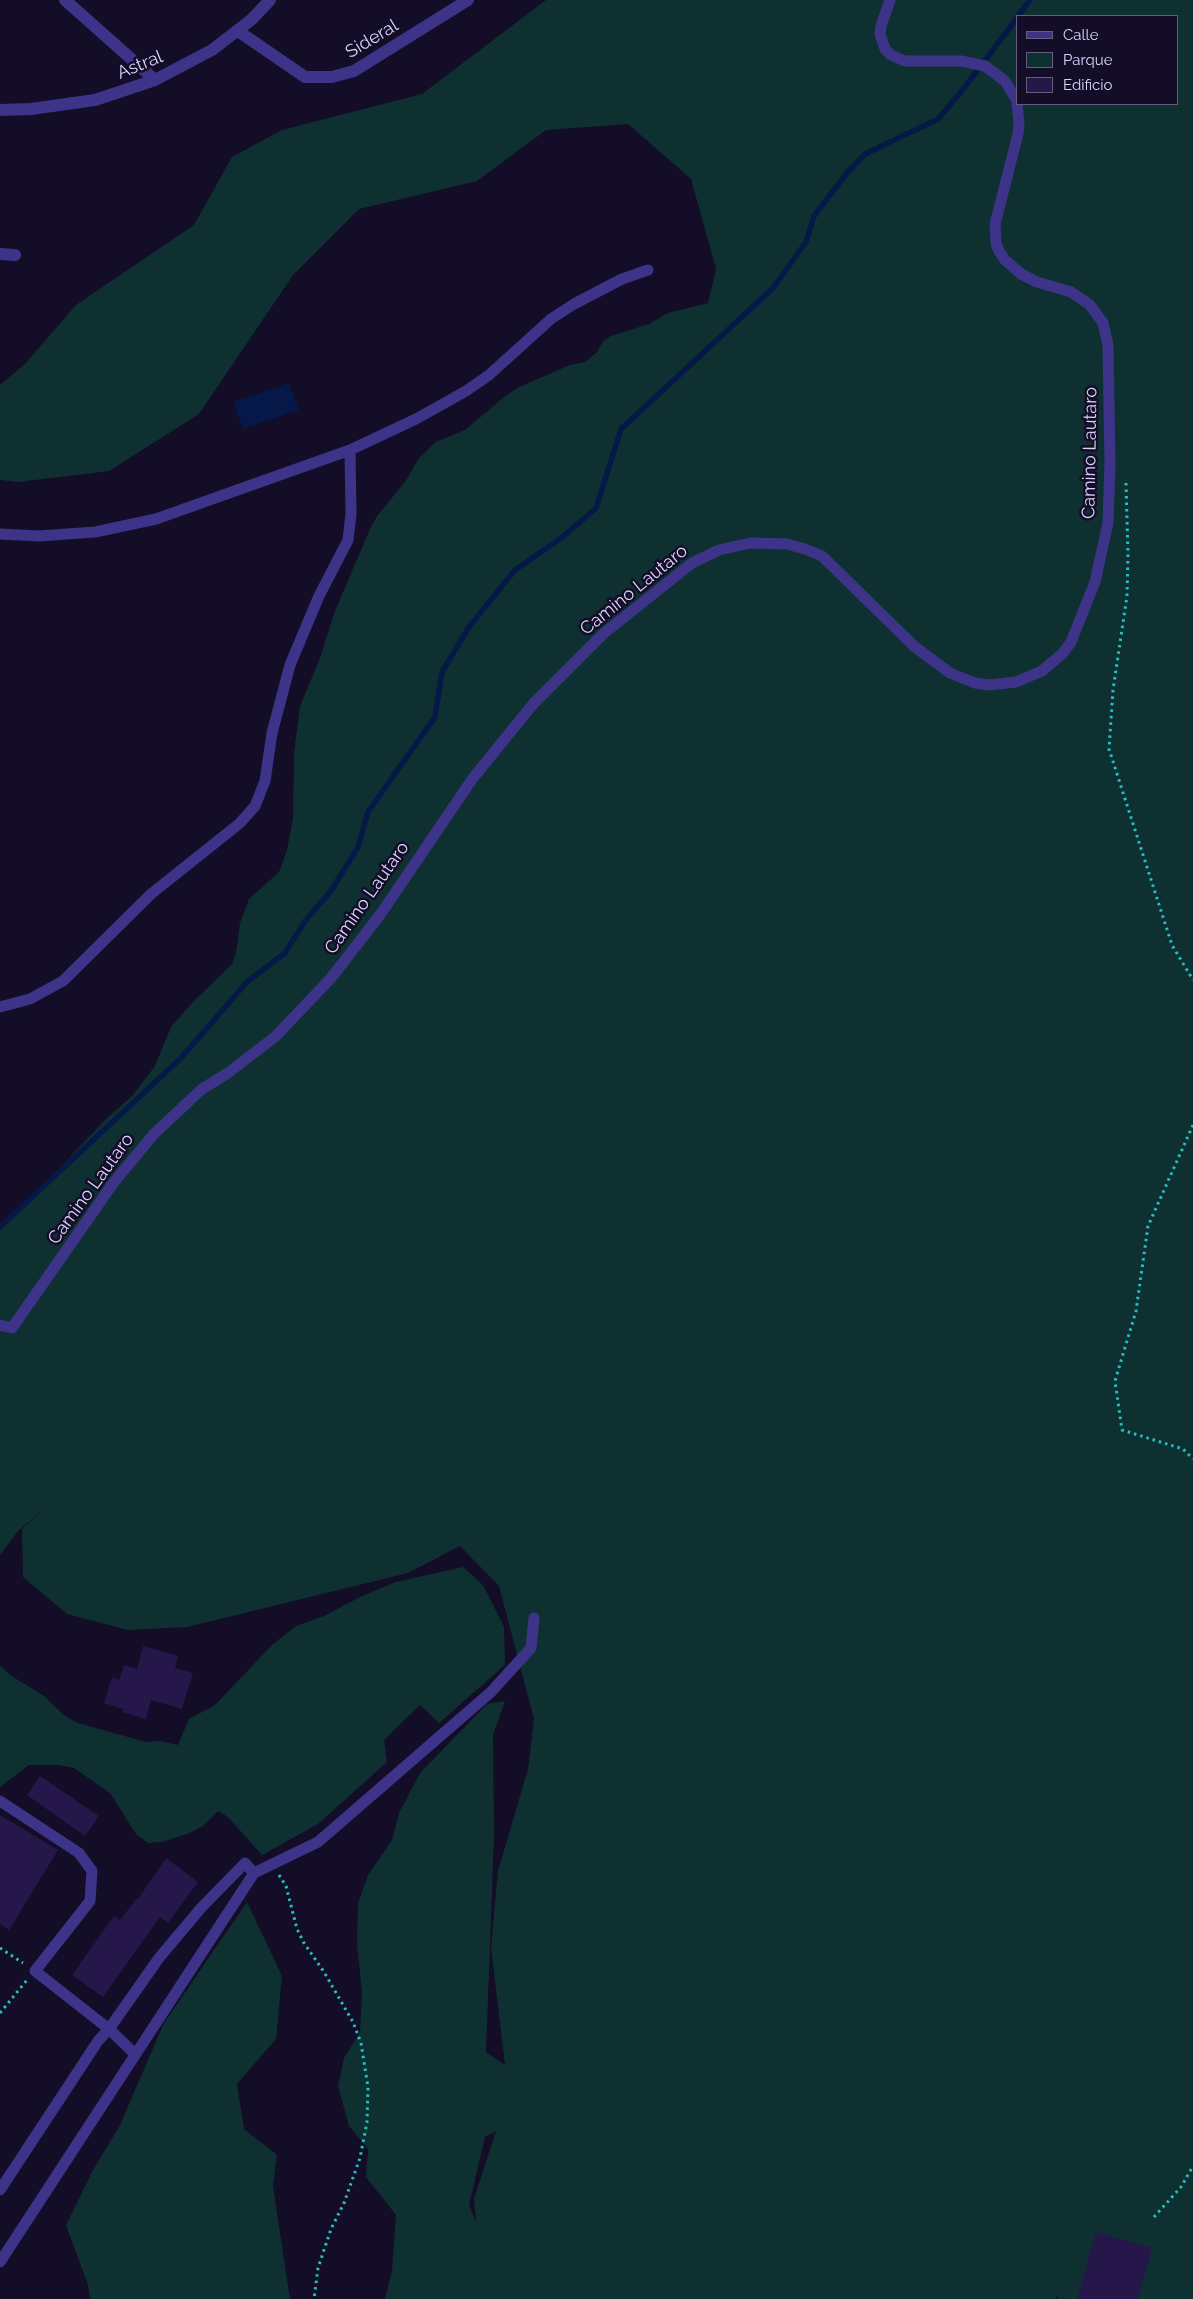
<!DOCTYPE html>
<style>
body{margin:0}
#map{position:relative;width:1193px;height:2299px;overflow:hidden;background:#130d27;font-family:Raleway,sans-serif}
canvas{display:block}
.legend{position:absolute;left:1016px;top:15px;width:162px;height:90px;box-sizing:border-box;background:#130d27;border:1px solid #635c7d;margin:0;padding:6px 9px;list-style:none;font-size:15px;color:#dbd3ff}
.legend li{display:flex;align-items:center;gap:10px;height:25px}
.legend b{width:25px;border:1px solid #635c7d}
</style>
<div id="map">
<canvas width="1193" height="2299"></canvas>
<ul class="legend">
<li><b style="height:6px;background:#3d348a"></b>Calle</li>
<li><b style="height:14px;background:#0f3031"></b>Parque</li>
<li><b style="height:14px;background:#25174a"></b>Edificio</li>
</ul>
</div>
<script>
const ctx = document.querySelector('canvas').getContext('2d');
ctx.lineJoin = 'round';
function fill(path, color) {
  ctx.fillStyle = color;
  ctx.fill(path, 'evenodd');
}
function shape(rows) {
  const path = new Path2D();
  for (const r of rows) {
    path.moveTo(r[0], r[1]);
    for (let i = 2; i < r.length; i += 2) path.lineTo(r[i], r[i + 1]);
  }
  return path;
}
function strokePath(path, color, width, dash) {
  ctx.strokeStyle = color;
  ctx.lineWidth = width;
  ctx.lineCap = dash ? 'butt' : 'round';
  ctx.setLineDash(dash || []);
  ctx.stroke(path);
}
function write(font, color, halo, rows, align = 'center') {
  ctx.font = font + ' Raleway,sans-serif';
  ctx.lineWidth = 5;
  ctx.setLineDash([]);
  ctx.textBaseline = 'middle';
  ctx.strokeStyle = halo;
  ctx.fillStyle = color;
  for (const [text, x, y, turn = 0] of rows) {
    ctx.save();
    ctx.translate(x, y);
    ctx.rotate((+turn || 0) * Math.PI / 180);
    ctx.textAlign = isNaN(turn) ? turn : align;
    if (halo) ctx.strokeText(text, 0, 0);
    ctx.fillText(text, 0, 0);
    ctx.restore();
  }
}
const green = shape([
 [546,0,1193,0,1193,2299,1058,2299,1057,2295,1056,2299,385,2299,392,2271,396,2215,366,2177,368,2149,349,2126,338,2086,344,2058,360,2032,362,1992,357,1944,358,1903,368,1875,392,1840,399,1813,420,1773,487,1704,505,1701,493,1735,494,1836,486,2052,505,2065,491,1947,498,1871,528,1769,534,1719,499,1586,460,1546,408,1573,187,1627,128,1630,67,1614,23,1577,22,1529,42,1511,18,1531,0,1555,0,1225,16,1214,106,1119,132,1096,155,1066,171,1027,192,1003,232,964,236,953,240,923,249,899,279,872,287,850,293,818,294,753,300,706,320,658,335,611,370,529,377,516,405,482,419,458,436,442,465,430,503,398,517,388,570,365,585,362,597,352,604,340,611,336,649,324,668,313,708,303,716,269,691,179,628,124,546,130,477,181,359,209,293,275,199,414,109,471,18,482,0,480,0,385,24,365,76,305,194,225,232,157,282,130,422,94],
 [1017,16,1177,16,1177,104,1017,104],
 [496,2131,474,2199,476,2222,469,2205,485,2137],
 [463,1567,483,1585,504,1627,505,1665,439,1723,420,1705,384,1740,387,1762,318,1824,262,1855,228,1817,218,1811,203,1826,190,1833,162,1842,148,1843,136,1834,110,1793,74,1768,58,1765,29,1765,0,1787,0,1665,10,1675,44,1696,65,1716,78,1723,146,1742,160,1741,178,1745,189,1719,215,1705,273,1644,296,1626,324,1616,360,1597,396,1582],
 [247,1902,282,1976,276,2039,237,2084,244,2129,277,2155,273,2186,290,2299,90,2299,88,2285,66,2225,93,2170,119,2127,164,2023]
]);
const water = shape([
 [289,383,299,410,243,429,233,402]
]);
const stream = shape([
 [1018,16,1030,0],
 [0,1227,181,1058,247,982,285,953,305,921,331,891,358,847,368,812,435,717,442,672,469,627,515,570,564,536,596,508,621,429,773,288,806,242,814,216,846,174,865,154,938,119,961,92,1017,18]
]);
const building = shape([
 [143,1646,178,1656,175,1668,193,1673,182,1709,151,1700,146,1719,122,1712,123,1709,104,1703,112,1677,119,1680,124,1665,137,1669],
 [40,1776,99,1816,85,1836,27,1795],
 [0,1815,58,1850,9,1930,0,1924],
 [166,1858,198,1882,168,1923,160,1917,103,1997,72,1975,114,1916,120,1920,137,1898,138,1899],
 [1096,2232,1152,2248,1138,2299,1077,2299]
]);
const path = shape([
 [1126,483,1128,555,1127,596,1113,690,1109,749,1172,945,1193,980],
 [1193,1125,1148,1226,1136,1311,1115,1381,1122,1430,1183,1449,1193,1459],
 [279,1875,286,1886,297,1929,304,1943,324,1972,353,2022,361,2043,368,2087,367,2122,360,2158,344,2203,331,2229,318,2268,314,2299],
 [0,1948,23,1963],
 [0,2013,27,1980],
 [1154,2217,1181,2187,1193,2166]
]);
const service = shape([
 [890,0,881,26,880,34,885,49,891,55,905,61,961,61,985,66,1005,81,1017,101],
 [0,534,39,536,95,532,156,519,350,450,416,419,466,391,489,375,551,319,574,304,622,279,648,270],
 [0,1007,30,999,63,981,151,894,240,823,255,806,265,781,272,733,290,665,319,596,348,540,351,514,350,450],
 [0,1325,12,1328,114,1182,154,1134,202,1089,228,1073,276,1036,331,978,380,915,473,778,534,703,603,634,692,563,719,550,750,543,787,544,805,549,822,556,915,647,950,673,975,683,989,685,1016,682,1042,671,1063,653,1071,642,1095,582,1108,523,1110,465,1108,345,1103,323,1090,305,1071,292,1037,282,1021,274,1005,260,999,251,996,243,995,224,1018,134,1019,123,1017,104],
 [0,1801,79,1853,92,1871,90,1901,35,1971,109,2029,135,2054],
 [254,1873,318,1842,491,1692,531,1648,534,1618],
 [0,2190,98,2041,109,2029,159,1958,201,1908,245,1863,254,1873,0,2262]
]);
const minor = shape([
 [65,0,155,80],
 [238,31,305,77,332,77,354,71,468,0],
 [0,110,31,109,95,100,155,80,212,50,251,20,270,0],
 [0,254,15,255]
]);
const streetNames = [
 ["Sideral",372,39,-31],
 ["Astral",140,65,-22],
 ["Camino Lautaro",1090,453,-89],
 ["Camino Lautaro",634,590,-39],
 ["Camino Lautaro",367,898,-55],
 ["Camino Lautaro",91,1189,-54]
];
fill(green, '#0f3031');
fill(water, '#051847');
strokePath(stream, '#051847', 5.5);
fill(building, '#25174a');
strokePath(path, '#24c0c2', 3, [2.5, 4]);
strokePath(service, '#3d348a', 11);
strokePath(minor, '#3d348a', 12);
write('18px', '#dbd3ff', '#130d27', streetNames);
</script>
